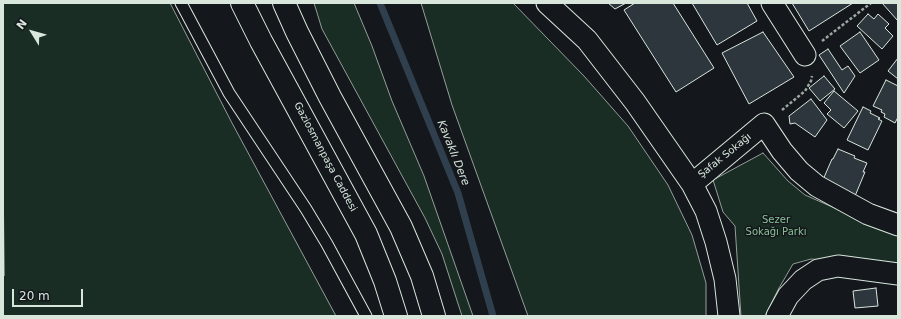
<!DOCTYPE html>
<meta charset="utf-8">
<style>
body{margin:0}
#map{position:relative;width:901px;height:319px;overflow:hidden;background:#14181c;font-family:"DejaVu Sans",sans-serif}
canvas{display:block}
.frame{position:absolute;inset:0;border:4px solid #d8e6dc;pointer-events:none}
.north{position:absolute;left:12px;top:12px;width:40px;height:40px;-webkit-text-stroke:3px #14181c;paint-order:stroke;rotate:307deg;font-size:11px;font-weight:700;line-height:16px;text-align:center;color:#d8e6dc}
.north::after{content:'';display:block;margin:auto;width:14px;height:18px;background:#d8e6dc;clip-path:polygon(50% 0,100% 100%,50% 72%,0 100%)}
.scale{position:absolute;left:12px;top:289px;width:71px;height:18px;box-sizing:border-box;border:2px solid #d8e6dc;border-top:0;padding-left:5px;font-size:12px;line-height:14px;white-space:nowrap;color:#d8e6dc;-webkit-text-stroke:3px #14181c;paint-order:stroke}
</style>
<div id="map">
<canvas width="901" height="319"></canvas>
<div class="frame"></div>
<div class="north">N</div>
<div class="scale">20 m</div>
</div>
<script>
const ctx = document.querySelector('canvas').getContext('2d');
ctx.lineJoin = 'round';
function fill(path, color) {
  ctx.fillStyle = color;
  ctx.fill(path, 'evenodd');
}
function shape(rows) {
  const path = new Path2D();
  for (const r of rows) {
    path.moveTo(r[0], r[1]);
    for (let i = 2; i < r.length; i += 2) path.lineTo(r[i], r[i + 1]);
  }
  return path;
}
function strokePath(path, color, width, dash) {
  ctx.strokeStyle = color;
  ctx.lineWidth = width;
  ctx.lineCap = dash ? 'butt' : 'round';
  ctx.setLineDash(dash || []);
  ctx.stroke(path);
}
function write(font, color, halo, rows, align = 'center') {
  ctx.font = font + ' "DejaVu Sans",sans-serif';
  ctx.lineWidth = 3;
  ctx.setLineDash([]);
  ctx.textBaseline = 'middle';
  ctx.strokeStyle = halo;
  ctx.fillStyle = color;
  for (const [text, x, y, turn = 0] of rows) {
    ctx.save();
    ctx.translate(x, y);
    ctx.rotate((+turn || 0) * Math.PI / 180);
    ctx.textAlign = isNaN(turn) ? turn : align;
    if (halo) ctx.strokeText(text, 0, 0);
    ctx.fillText(text, 0, 0);
    ctx.restore();
  }
}
const green = shape([
 [3,3,170,3,232,123,336,316,3,316,3,3],
 [314,3,354,3,372,46,392,101,424,176,473,316,462,316,442,254,425,218,322,29,314,3],
 [421,3,513,3,584,76,628,126,668,185,692,235,706,283,706,316,528,316,452,105,421,3],
 [763,153,788,181,805,195,880,228,898,234,898,266,811,259,793,264,779,288,765,316,741,316,735,226,723,212,713,180,763,153]
]);
const stream = shape([
 [380,3,458,193,493,316]
]);
const building = shape([
 [608,3,626,3,615,9,608,3],
 [635,3,673,3,714,68,676,92,624,10,635,3],
 [692,3,747,3,757,21,717,45,692,3],
 [792,3,853,3,809,31,792,3],
 [882,3,898,3,898,21,882,3],
 [868,14,874,19,878,14,889,24,885,28,893,36,882,49,857,26,868,14],
 [763,32,794,77,749,104,722,53,763,32],
 [860,32,879,60,860,73,840,46,860,32],
 [828,49,842,70,848,66,855,76,844,93,819,55,828,49],
 [898,58,898,79,888,71,898,58],
 [824,76,835,89,820,101,809,88,824,76],
 [886,80,898,86,898,117,895,123,884,117,885,114,881,112,882,110,873,106,886,80],
 [834,91,858,111,844,128,827,114,831,110,824,103,834,91],
 [811,99,827,120,815,137,795,123,790,124,789,116,811,99],
 [863,107,871,111,870,113,880,118,878,119,882,121,868,150,847,140,863,107],
 [3,148,4,276,3,276,3,148],
 [838,149,855,156,854,158,867,163,863,172,865,172,855,196,822,182,832,159,833,159,838,149],
 [876,288,878,306,855,308,853,291,876,288]
]);
const path = shape([
 [822,41,871,3],
 [782,110,805,91,811,81,812,76]
]);
const lane = shape([
 [181,3,229,93,306,209,327,244,366,316]
]);
const street = shape([
 [547,3,587,40,635,102,692,184,764,124,782,151,799,171,817,186,868,214,898,225],
 [772,3,805,55],
 [692,184,706,211,716,242,725,279,729,316],
 [777,316,788,296,803,280,818,270,838,266,898,274]
]);
const primary = shape([
 [242,3,261,41,366,234,385,281,396,316],
 [284,3,297,32,330,97,401,227,422,276,434,316]
]);
const streetNames = [
 ["Şafak Sokağı",725,156,-39],
 ["Gaziosmanpaşa Caddesi",325,157,62]
];
const parkNames = [
 ["Sezer",776,220],
 ["Sokağı Parkı",776,232]
];
const waterNames = [
 ["Kavaklı Dere",453,153,68]
];
fill(green, '#1a2d24');
strokePath(green, '#939e99', 1);
strokePath(stream, '#2f3f4d', 7);
fill(building, '#2c363c');
strokePath(building, '#d8e6dc', 1);
strokePath(lane, '#d8e6dc', 13);
strokePath(street, '#d8e6dc', 23);
strokePath(primary, '#d8e6dc', 24);
strokePath(path, '#9da8a2', 2.5, [3, 2]);
strokePath(lane, '#14181c', 11);
strokePath(street, '#14181c', 21);
strokePath(primary, '#14181c', 22);
write('10px', '#d8e6dc', '#14181c', streetNames);
write('10px', '#8ac095', '#14181c', parkNames);
write('italic 11px', '#d8e6dc', '#14181c', waterNames);
</script>
